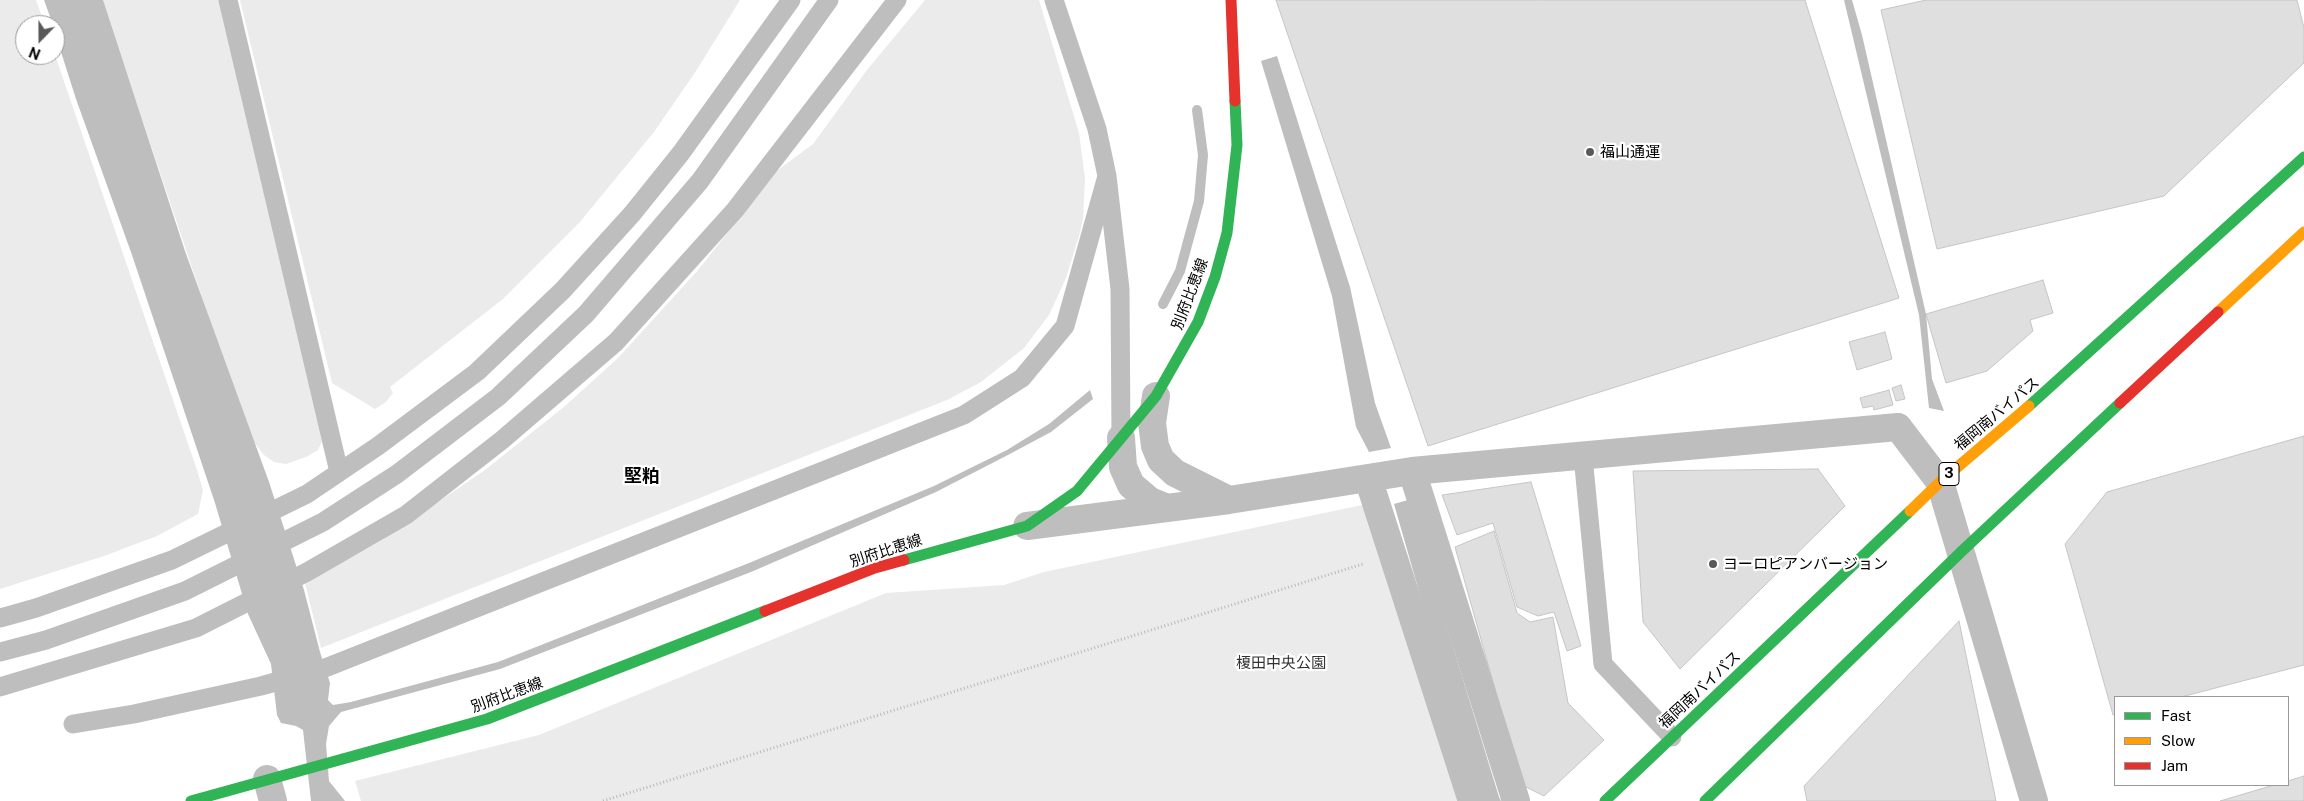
<!DOCTYPE html>
<meta charset="utf-8">
<style>
body{margin:0}
#map{position:relative;width:2304px;height:801px;overflow:hidden;background:#fff;font-family:"Public Sans",sans-serif}
canvas{display:block}
.legend{position:absolute;left:2114px;top:696px;width:175px;height:90px;box-sizing:border-box;background:#fff;border:1px solid #999;margin:0;padding:6px 9px;list-style:none;font-size:15px;color:#000}
.legend li{display:flex;align-items:center;gap:10px;height:25px}
.legend b{width:25px;border:1px solid #999}
.north{position:absolute;left:15px;top:15px;width:50px;height:50px;box-sizing:border-box;background:#fff;border:1px solid #999;border-radius:50%;rotate:202deg;font-size:14px;font-weight:700;line-height:20px;text-align:center;color:#000}
.north::after{content:'';display:block;margin:auto;width:18px;height:22px;background:#595959;clip-path:polygon(50% 0,100% 100%,50% 72%,0 100%)}
</style>
<div id="map">
<canvas width="2304" height="801"></canvas>
<ul class="legend">
<li><b style="height:6px;background:#30b455"></b>Fast</li>
<li><b style="height:6px;background:#ff9f0a"></b>Slow</li>
<li><b style="height:6px;background:#e5322d"></b>Jam</li>
</ul>
<div class="north">N</div>
</div>
<script>
const ctx = document.querySelector('canvas').getContext('2d');
ctx.lineJoin = 'round';
function fill(path, color) {
  ctx.fillStyle = color;
  ctx.fill(path, 'evenodd');
}
function shape(rows) {
  const path = new Path2D();
  for (const r of rows) {
    path.moveTo(r[0], r[1]);
    for (let i = 2; i < r.length; i += 2) path.lineTo(r[i], r[i + 1]);
  }
  return path;
}
function strokePath(path, color, width, dash) {
  ctx.strokeStyle = color;
  ctx.lineWidth = width;
  ctx.lineCap = dash ? 'butt' : 'round';
  ctx.setLineDash(dash || []);
  ctx.stroke(path);
}
function write(font, color, halo, rows, align = 'center') {
  ctx.font = font + ' "Public Sans","Noto Sans JP",sans-serif';
  ctx.lineWidth = 4.5;
  ctx.setLineDash([]);
  ctx.textBaseline = 'middle';
  ctx.strokeStyle = halo;
  ctx.fillStyle = color;
  for (const [text, x, y, turn = 0] of rows) {
    ctx.save();
    ctx.translate(x, y);
    ctx.rotate((+turn || 0) * Math.PI / 180);
    ctx.textAlign = isNaN(turn) ? turn : align;
    if (halo) ctx.strokeText(text, 0, 0);
    ctx.fillText(text, 0, 0);
    ctx.restore();
  }
}
const green = shape([
 [0,0,36,0,45,25,25,25,25,55,55,55,197,470,203,490,198,514,157,536,104,556,0,589],
 [102,0,223,0,323,439,318,450,306,457,286,464,274,462,264,455,248,434],
 [240,0,740,0,696,71,654,132,579,223,503,299,390,387,393,393,386,402,375,409,332,383],
 [925,0,1039,0,1079,133,1085,178,1083,219,1079,236,1066,278,1049,315,1024,348,981,382,947,400,321,648,305,583,379,542,485,470,565,406,619,357,699,269,774,173,813,144,867,70],
 [1367,504,1465,801,361,801,355,781,539,735,886,593,1004,585,1044,572]
]);
const water = shape([
 [44,0,103,0,185,251,269,482,304,590,320,652,330,683,328,700,333,705,351,702,498,662,749,563,934,486,1007,450,1049,424,1090,390,1093,399,1051,432,1006,456,936,492,751,572,500,669,341,712,329,726,326,744,329,781,345,801,311,801,303,730,296,726,281,723,277,715,271,664,248,614,215,503,132,255,76,99,55,33,55,25,53,25],
 [1844,0,1852,0,1862,35,1926,314,1932,379,1944,411,1929,408,1919,315],
 [1277,56,1350,287,1375,403,1391,448,1369,452,1356,427,1332,296,1261,61],
 [1408,500,1499,797,1501,801,1479,801,1394,504]
]);
const stream = shape([
 [1163,304,1180,271,1199,201,1203,155,1197,110]
]);
const building = shape([
 [1276,0,1805,0,1899,298,1428,446,1276,0],
 [1926,0,2297,0,2304,28,2304,63,2164,196,1937,249,1881,10,1926,0],
 [2043,280,2053,313,2030,320,2033,331,1987,371,1946,383,1926,314,2043,280],
 [1885,332,1892,359,1857,370,1849,342,1885,332],
 [1901,385,1905,399,1896,401,1892,388,1901,385],
 [1889,390,1893,405,1874,410,1873,406,1863,408,1860,398,1889,390],
 [2304,436,2304,665,2181,697,2115,697,2115,714,2113,715,2065,544,2107,492,2304,436],
 [1818,469,1845,506,1680,669,1643,622,1633,471,1818,469],
 [1531,482,1581,646,1567,651,1554,612,1538,616,1517,607,1493,523,1457,535,1442,495,1531,482],
 [1494,531,1517,613,1530,622,1553,617,1568,703,1604,740,1544,796,1522,785,1455,547,1494,531],
 [1959,621,1996,801,1807,801,1804,786,1959,621],
 [2304,776,2304,801,2220,801,2274,785,2288,785,2288,781,2304,776]
]);
const path = shape([
 [603,801,1363,564]
]);
const lane = shape([
 [228,0,339,472],
 [1054,0,1097,129,1107,176,1120,289,1121,438],
 [1583,456,1603,664,1672,737],
 [0,618,36,608,172,560,307,494,378,446,477,372,563,290,632,214,681,153,791,0],
 [0,652,46,640,185,591,323,522,397,474,498,397,586,314,700,181,829,0],
 [0,687,196,628,307,572,406,515,502,440,616,342,735,210,897,0],
 [73,724,134,714,261,686,325,668,964,415,1022,378,1065,326,1107,176]
]);
const street = shape([
 [1156,396,1152,423,1155,446,1161,460,1175,473,1229,500],
 [1121,438,1123,467,1131,485,1150,501,1167,508],
 [1412,471,1516,801],
 [1368,478,1472,801],
 [1027,526,1229,500,1412,471,1898,427,1940,482,2034,801],
 [267,779,273,801]
]);
const fast = shape([
 [2029,406,2304,157],
 [904,560,1027,526,1077,491,1156,396,1198,322,1215,277,1227,233,1237,145,1235,101],
 [191,801,487,719,765,611],
 [1605,801,1910,511],
 [1705,801,1962,551,2120,403]
]);
const slow = shape([
 [2218,312,2304,232],
 [1910,511,1940,482,2029,406]
]);
const jam = shape([
 [1231,0,1235,101],
 [2120,403,2218,312],
 [765,611,875,568,904,560]
]);
const markers = [
 [1590,152,5,"#595959"],
 [1713,564,5,"#595959"]
];
const shields = [
 [1949,474,20]
];
const shieldNames = [
 ["3",1949,474]
];
const poiNames = [
 ["福山通運",1600,152],
 ["ヨーロピアンバージョン",1723,564]
];
const streetNames = [
 ["別府比恵線",1190,294,-69],
 ["福岡南バイパス",1997,414,-40],
 ["別府比恵線",886,551,-18],
 ["福岡南バイパス",1700,690,-43],
 ["別府比恵線",507,695,-20]
];
const parkNames = [
 ["榎田中央公園",1281,663]
];
const quarterNames = [
 ["堅粕",642,476]
];
fill(green, '#ebebeb');
fill(water, '#bebebe');
strokePath(stream, '#bebebe', 10);
fill(building, '#dfdfdf');
strokePath(building, '#c6c6c6', 1);
strokePath(path, '#b9b9b9', 3, [1, 2.5]);
strokePath(lane, '#bebebe', 19);
strokePath(street, '#bebebe', 28);
strokePath(fast, '#30b455', 11);
strokePath(slow, '#ff9f0a', 11);
strokePath(jam, '#e5322d', 11);
for (const [x, y, r, color] of markers) {
  const dot = new Path2D();
  dot.arc(x, y, r, 0, 2 * Math.PI);
  ctx.fillStyle = color;
  ctx.fill(dot);
  strokePath(dot, '#fff', 2);
}
for (const [x, y, w] of shields) {
  const box = new Path2D();
  box.roundRect(x - w / 2, y - 11.5, w, 23, 4);
  ctx.fillStyle = '#fff';
  ctx.fill(box);
  strokePath(box, '#000', 1);
}
write('bold 14px', '#000', null, shieldNames);
write('15px', '#000', '#fff', poiNames, 'left');
write('15px', '#000', '#fff', streetNames);
write('15px', '#323232', '#fff', parkNames);
write('bold 18px', '#000', '#fff', quarterNames);
</script>
